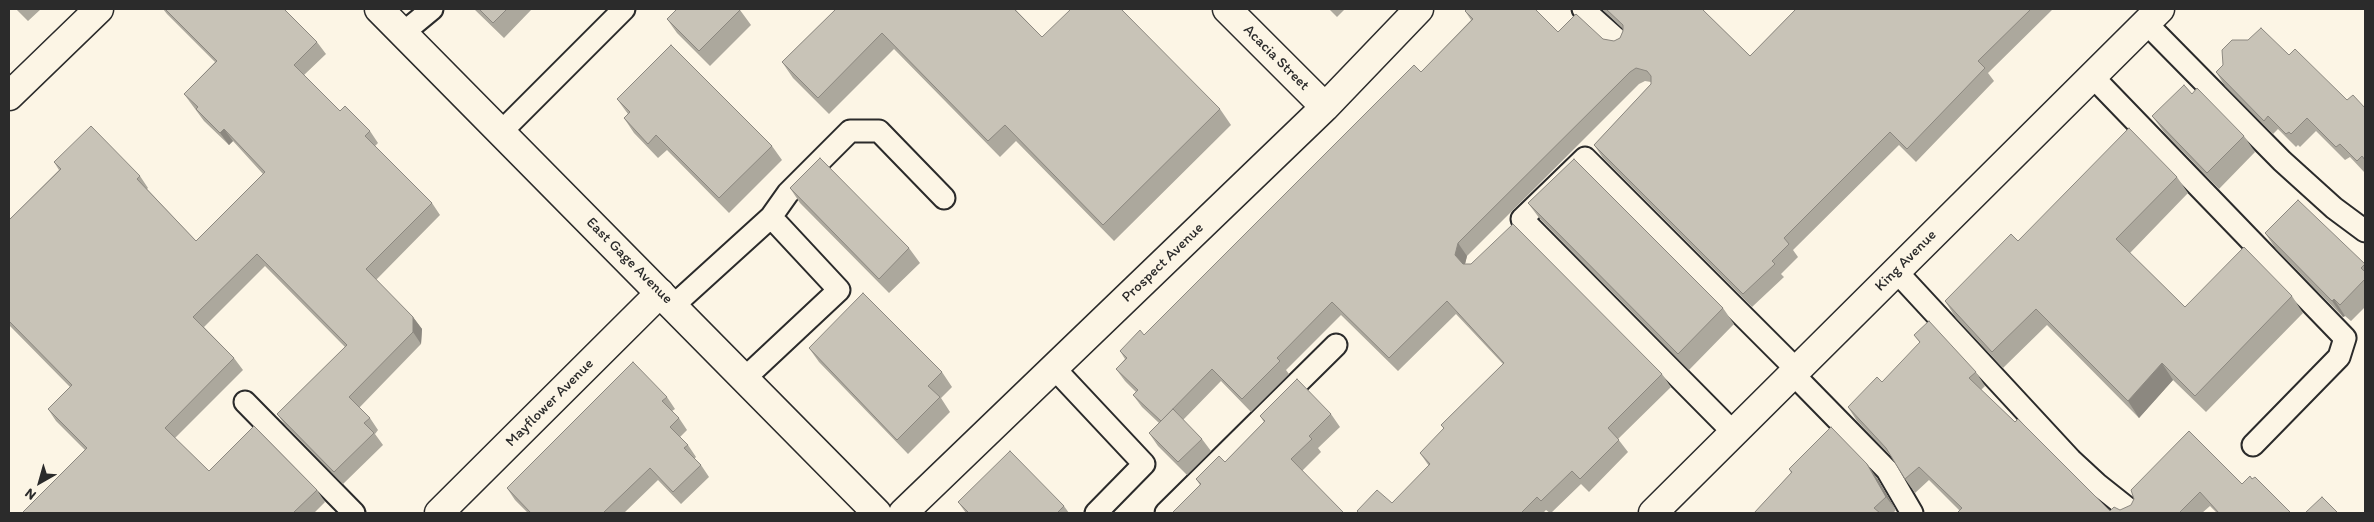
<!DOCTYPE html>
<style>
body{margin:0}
#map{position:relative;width:2374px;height:522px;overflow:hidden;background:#fcf5e5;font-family:Itim,sans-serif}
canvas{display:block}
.frame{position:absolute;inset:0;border:10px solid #2b2b2b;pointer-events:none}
.north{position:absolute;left:15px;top:457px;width:50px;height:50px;-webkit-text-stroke:4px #fcf5e5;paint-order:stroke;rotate:218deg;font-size:14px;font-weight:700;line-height:20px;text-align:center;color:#2b2b2b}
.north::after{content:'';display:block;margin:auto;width:18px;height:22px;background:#2b2b2b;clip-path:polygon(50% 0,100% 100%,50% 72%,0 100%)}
</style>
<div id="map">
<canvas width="2374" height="522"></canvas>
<div class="frame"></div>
<div class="north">N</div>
</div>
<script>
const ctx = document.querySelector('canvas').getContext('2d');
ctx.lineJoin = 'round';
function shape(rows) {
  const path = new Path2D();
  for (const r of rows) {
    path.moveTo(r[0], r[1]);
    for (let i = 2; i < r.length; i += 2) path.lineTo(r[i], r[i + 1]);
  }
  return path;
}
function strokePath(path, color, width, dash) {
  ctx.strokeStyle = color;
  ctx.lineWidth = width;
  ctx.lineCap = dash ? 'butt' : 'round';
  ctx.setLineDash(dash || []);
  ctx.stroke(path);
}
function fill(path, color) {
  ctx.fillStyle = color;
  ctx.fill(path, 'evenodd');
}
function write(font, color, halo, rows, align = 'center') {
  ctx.font = font + ' Itim,sans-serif';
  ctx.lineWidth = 4;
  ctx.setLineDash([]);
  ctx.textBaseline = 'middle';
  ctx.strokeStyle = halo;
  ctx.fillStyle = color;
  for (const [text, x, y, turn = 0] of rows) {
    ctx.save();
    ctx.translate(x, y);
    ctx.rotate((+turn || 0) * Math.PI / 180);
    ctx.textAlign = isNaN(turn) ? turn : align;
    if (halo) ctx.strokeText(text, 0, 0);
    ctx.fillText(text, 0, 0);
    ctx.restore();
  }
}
const lane = shape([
 [1583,9,1620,42],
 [2146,23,2282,161,2334,208,2365,231],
 [403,33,432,9],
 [2092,76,2345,338,2339,357,2253,445],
 [501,132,624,9],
 [771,217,788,193,850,131,879,131,944,198],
 [1896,271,2071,460,2097,484,2131,511],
 [673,306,771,217,839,290,745,378],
 [1054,368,1144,464,1096,513],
 [1793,374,1887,470,1912,513],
 [245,402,354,513],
 [1734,433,1522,219,1585,158,1797,370],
 [1166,513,1336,345]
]);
const street = shape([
 [1227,9,1325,107],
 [9,96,99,9],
 [439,513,660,293],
 [903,513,1325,107,1419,9],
 [1653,513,2160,9]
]);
const secondary = shape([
 [379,9,877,513]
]);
const wall = shape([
 [16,9,41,9,28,21],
 [163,9,284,9,317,42,326,54,304,75,340,111,370,131,378,143,375,146,432,203,440,215,376,280,413,317,422,329,421,344,359,408,370,418,378,430,375,434,383,445,343,484,286,426,277,414,345,347,265,266,204,327,234,358,243,370,175,438,209,471,317,490,325,502,314,513,22,513,85,450,56,421,48,409,70,387,9,325,9,220,59,170,54,162,140,176,148,188,147,189,196,241,263,174,233,141,229,145,204,121,184,94,215,62,167,14],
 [474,9,532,9,504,38],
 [836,9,1015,9,1042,37,1220,109,1231,125,1114,241,1016,141,1000,157,894,49,829,114,793,78,782,62],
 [1329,9,1345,9,1337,17],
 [1602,9,1702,9,1750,56,1796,9,2053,9,1988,73,1994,81,1916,162,1899,145,1793,250,1798,257,1781,274,1784,277,1752,307,1603,158,1594,145,1651,84,1651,82,1645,81,1639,84,1467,256,1465,264,1662,374,1671,387,1618,439,1628,452,1589,492,1581,484,1551,513,1550,513,1546,510,1543,513,1359,513,1357,511,1392,503,1429,466,1420,453,1444,429,1441,425,1503,364,1456,314,1398,371,1341,315,1286,370,1289,374,1251,412,1221,381,1183,420,1202,439,1211,451,1187,475,1158,446,1149,433,1159,423,1142,407,1133,395,1136,392,1125,381,1116,369,1125,359,1120,351,1144,335,1421,72,1471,20,1465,11,1558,32,1614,41,1620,38,1623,31,1623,29],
 [740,10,751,25,710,66,677,33,667,19],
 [2289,55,2347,100,2365,108,2365,173,2350,157,2345,160,2316,131,2300,147,2298,145,2296,147,2278,129,2273,134,2225,86,2216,72],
 [2192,94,2244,136,2255,152,2219,189,2164,132,2152,116],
 [617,99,772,146,782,160,729,213,667,150,658,158,634,133,624,118,628,114],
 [2177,177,2188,193,2130,253,2185,307,2292,296,2303,313,2206,412,2173,380,2139,418,2047,325,2003,368,1956,318,1945,301,2018,241],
 [790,188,909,248,920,263,889,293,800,203],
 [1528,203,1723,308,1734,324,1689,370,1540,219],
 [2265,233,2365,264,2365,307,2351,321,2345,316,2343,317,2276,249],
 [1914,335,1976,372,1985,386,1981,390,2110,511,2120,510,2242,484,2291,513,2217,513,2210,506,2202,513,1959,513,1960,511,1929,480,1915,493,1905,479,1892,457,1857,421,1848,407,1882,382,1920,343],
 [809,348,942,372,952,387,941,398,950,412,908,454,819,362],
 [667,397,675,409,672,411,679,418,687,430,680,437,688,445,696,457,694,459,701,465,709,477,681,504,658,480,624,513,528,513,515,500,507,488],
 [1331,414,1340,427,1318,448,1321,452,1302,471,1344,513,1172,513,1200,485,1196,479,1225,462,1264,422,1260,416],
 [1789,469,1877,478,1896,510,1893,513,1754,513,1791,473],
 [958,502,1064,506,1069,513,966,513]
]);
const shadedWall = shape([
 [224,129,233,141,229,145,220,133],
 [1458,243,1467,256,1464,268,1455,255],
 [2334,299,2345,316,2343,317,2332,301],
 [413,317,422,329,421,344,413,332],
 [2162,363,2173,380,2139,418,2128,401],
 [1867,464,1877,478,1896,510,1886,497]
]);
const building = shape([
 [165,9,284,9,317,42,294,65,340,111,345,106,370,131,365,136,432,203,366,269,413,317,413,332,349,397,370,418,364,423,374,433,334,472,277,414,347,345,257,254,193,317,234,358,165,428,209,471,254,426,317,490,293,513,22,513,87,448,48,409,72,385,9,321,9,220,61,169,54,162,91,126,140,176,137,179,196,241,265,172,224,129,220,133,196,109,198,107,184,94,217,61,165,9],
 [479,9,507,9,493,23,479,9],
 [677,9,739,9,740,10,699,51,667,19,677,9],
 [836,9,1014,9,1042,37,1071,9,1121,9,1220,109,1103,225,1005,125,988,141,882,33,818,98,782,62,836,9],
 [1467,9,1535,9,1558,32,1576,14,1603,39,1614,41,1620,38,1623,31,1623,25,1606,9,1702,9,1750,56,1796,9,2031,9,1978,61,1985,68,1907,149,1890,132,1784,238,1789,244,1772,261,1775,264,1743,294,1594,145,1651,84,1651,76,1647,71,1636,68,1630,72,1458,243,1455,255,1463,264,1471,264,1513,224,1662,374,1608,428,1619,440,1580,479,1572,471,1541,501,1537,497,1521,513,1359,513,1357,511,1377,490,1392,503,1430,464,1420,453,1444,428,1441,425,1504,363,1447,301,1389,358,1332,302,1277,358,1280,361,1242,399,1212,369,1161,421,1133,395,1138,390,1116,369,1127,358,1120,351,1140,330,1144,335,1414,65,1421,72,1473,19,1465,11,1467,9],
 [2261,28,2289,55,2295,49,2347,100,2353,95,2365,108,2365,160,2362,156,2357,161,2340,144,2336,147,2307,118,2291,134,2289,132,2286,134,2268,116,2264,121,2216,72,2223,65,2222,50,2232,40,2248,40,2261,28],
 [671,45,772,146,719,198,656,135,648,144,624,118,630,112,617,99,671,45],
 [2184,85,2192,94,2197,88,2244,136,2207,173,2152,116,2184,85],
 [2129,128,2177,177,2116,239,2185,307,2244,247,2292,296,2195,396,2162,363,2128,401,2036,309,1992,352,1945,301,2011,234,2018,241,2129,128],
 [820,158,909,248,879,279,790,188,820,158],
 [1574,159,1723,308,1678,354,1528,203,1574,159],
 [2298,200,2365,264,2361,268,2365,272,2365,279,2340,305,2334,299,2332,301,2265,233,2298,200],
 [863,293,942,372,928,386,940,397,897,440,809,348,863,293],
 [1929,321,1976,372,1969,378,2015,422,2018,419,2110,511,2114,507,2120,510,2131,505,2134,499,2131,490,2189,431,2242,484,2250,476,2252,479,2255,477,2291,513,2219,513,2200,492,2179,513,1959,513,1958,512,1962,508,1919,467,1905,479,1886,448,1848,407,1877,377,1882,382,1920,342,1914,335,1929,321],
 [633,362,667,397,662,401,679,418,670,427,688,445,684,448,701,465,673,492,650,468,603,513,531,513,507,488,633,362],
 [1297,379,1331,414,1309,436,1312,439,1291,459,1343,512,1342,513,1172,513,1201,484,1196,479,1219,456,1225,462,1265,421,1260,416,1297,379],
 [1173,409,1202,439,1178,462,1149,433,1173,409],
 [1831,427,1867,464,1886,497,1874,508,1880,513,1754,513,1792,472,1789,469,1831,427],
 [1010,451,1064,506,1057,513,969,513,958,502,1010,451],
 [2322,497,2338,513,2305,513,2322,497]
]);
const streetNames = [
 ["Acacia Street",1276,58,45],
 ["East Gage Avenue",629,261,45],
 ["King Avenue",1906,261,-45],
 ["Prospect Avenue",1163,263,-44],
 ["Mayflower Avenue",550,403,-45]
];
strokePath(lane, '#2b2b2b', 25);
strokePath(street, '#2b2b2b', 31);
strokePath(secondary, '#2b2b2b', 31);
strokePath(lane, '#fcf5e5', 21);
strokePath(street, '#fcf5e5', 28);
strokePath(secondary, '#fcf5e5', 28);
fill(wall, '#aca89d');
fill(shadedWall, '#8c8880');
fill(building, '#c8c3b7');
strokePath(building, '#8c8880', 1);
write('15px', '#2b2b2b', '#fcf5e5', streetNames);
</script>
